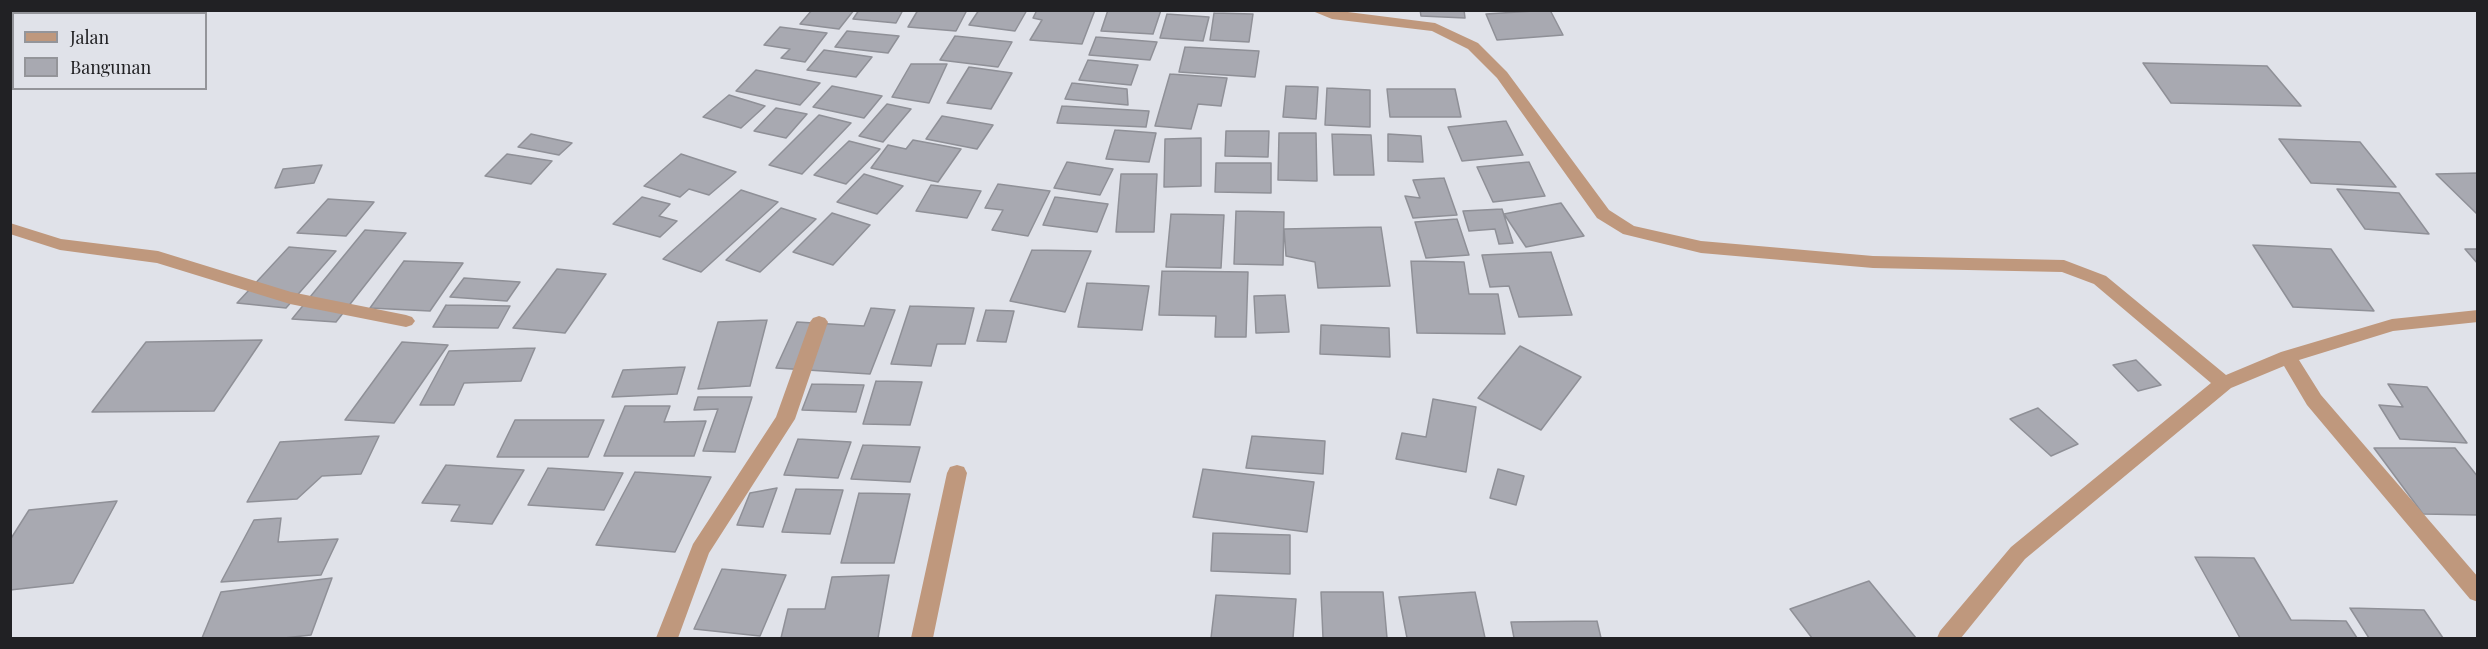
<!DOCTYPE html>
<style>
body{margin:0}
#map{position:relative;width:2488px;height:649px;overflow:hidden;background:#e0e2e9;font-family:"Playfair Display",serif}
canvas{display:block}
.frame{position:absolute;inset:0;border:12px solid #212124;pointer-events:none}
.legend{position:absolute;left:12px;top:12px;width:195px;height:78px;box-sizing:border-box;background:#e0e2e9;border:2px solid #94959a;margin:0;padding:8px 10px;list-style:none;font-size:18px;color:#212124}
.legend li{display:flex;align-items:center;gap:12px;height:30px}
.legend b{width:30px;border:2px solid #94959a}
</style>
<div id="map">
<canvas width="2488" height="649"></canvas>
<div class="frame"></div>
<ul class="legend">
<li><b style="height:8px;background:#bf987d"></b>Jalan</li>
<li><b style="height:16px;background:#a8a9b1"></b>Bangunan</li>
</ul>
</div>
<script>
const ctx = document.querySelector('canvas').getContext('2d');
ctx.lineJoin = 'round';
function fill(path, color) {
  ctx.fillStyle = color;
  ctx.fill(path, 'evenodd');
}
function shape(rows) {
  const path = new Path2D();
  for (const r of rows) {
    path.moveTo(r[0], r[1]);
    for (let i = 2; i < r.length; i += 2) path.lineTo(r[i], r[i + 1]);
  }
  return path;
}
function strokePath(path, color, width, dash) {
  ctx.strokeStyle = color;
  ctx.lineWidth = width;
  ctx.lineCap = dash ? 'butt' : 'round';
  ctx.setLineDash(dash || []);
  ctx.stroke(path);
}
const building = shape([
 [812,10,854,10,839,29,800,24,812,10],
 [859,10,903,10,896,23,853,19,859,10],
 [918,10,967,10,956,31,908,27,918,10],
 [979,10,1027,10,1015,31,969,25,979,10],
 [1037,10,1095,10,1082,44,1030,40,1042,20,1033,18,1037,10],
 [1108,10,1161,10,1153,34,1101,31,1108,10],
 [1420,10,1464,10,1465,18,1421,16,1420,10],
 [1550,10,1563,35,1497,40,1486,14,1550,10],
 [1214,13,1253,14,1249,42,1210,40,1214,13],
 [1167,14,1209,17,1203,41,1160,38,1167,14],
 [780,27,827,33,805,62,781,58,790,49,764,45,780,27],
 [847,31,899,36,888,53,835,47,847,31],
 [955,36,1012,42,998,67,940,60,955,36],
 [1096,37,1157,42,1150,60,1089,55,1096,37],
 [1185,47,1259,51,1255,77,1179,72,1185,47],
 [824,50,872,57,856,77,807,70,824,50],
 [1088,60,1138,65,1131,85,1079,80,1088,60],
 [2143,63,2267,66,2301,106,2171,103,2143,63],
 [911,64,947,64,929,103,892,97,911,64],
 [969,67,1012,73,991,109,947,103,969,67],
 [756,70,820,83,800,105,736,91,756,70],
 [1170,74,1227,78,1221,106,1198,104,1191,129,1155,126,1170,74],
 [1072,83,1127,89,1128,105,1065,99,1072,83],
 [832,86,882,96,864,118,813,107,832,86],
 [1286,86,1318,87,1316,119,1283,117,1286,86],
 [1327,88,1370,90,1370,127,1325,125,1327,88],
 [1387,89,1455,89,1461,117,1390,117,1387,89],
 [729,95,765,106,741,128,703,117,729,95],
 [887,104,911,109,883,142,859,136,887,104],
 [1062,106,1149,111,1146,127,1057,123,1062,106],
 [776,108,807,114,786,138,754,131,776,108],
 [819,115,851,123,802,174,769,165,819,115],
 [942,116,993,125,977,149,926,139,942,116],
 [1506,121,1523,155,1462,161,1448,127,1506,121],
 [1115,130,1156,133,1149,162,1106,159,1115,130],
 [1226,131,1269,131,1268,157,1225,156,1226,131],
 [1279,133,1316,133,1317,181,1278,180,1279,133],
 [531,134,572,143,559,155,518,147,531,134],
 [1332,134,1371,135,1374,175,1334,175,1332,134],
 [1388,134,1421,136,1423,162,1388,161,1388,134],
 [1201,138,1201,186,1164,187,1165,139,1201,138],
 [2279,139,2360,142,2396,187,2311,183,2279,139],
 [913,140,961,149,938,182,871,168,888,145,906,149,913,140],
 [849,141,880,149,846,184,814,175,849,141],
 [507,154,552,161,531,184,485,176,507,154],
 [681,154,736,172,709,195,689,189,680,197,644,186,681,154],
 [1067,162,1113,169,1100,195,1054,188,1067,162],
 [1529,162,1545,196,1493,202,1477,167,1529,162],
 [1216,163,1271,163,1271,193,1215,192,1216,163],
 [322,165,314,183,275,188,283,169,322,165],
 [2478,173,2478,215,2436,174,2478,173],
 [864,174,903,186,877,214,837,202,864,174],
 [1121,174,1157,174,1154,232,1116,232,1121,174],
 [1444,178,1457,215,1413,218,1405,196,1420,198,1413,180,1444,178],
 [998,184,1050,191,1028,236,992,230,1003,210,985,208,998,184],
 [931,185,981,191,967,218,916,211,931,185],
 [2337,189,2399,193,2429,234,2365,229,2337,189],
 [741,190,778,202,701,272,663,259,741,190],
 [642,197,670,204,659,216,677,221,660,237,613,224,642,197],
 [1055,197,1108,204,1097,232,1043,225,1055,197],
 [328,199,374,202,346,236,297,233,328,199],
 [1561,203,1584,236,1526,247,1504,214,1561,203],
 [781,208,816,219,760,272,726,260,781,208],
 [1502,209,1513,243,1499,244,1495,229,1469,231,1463,211,1502,209],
 [1236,211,1284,212,1283,265,1234,264,1236,211],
 [832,213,870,225,833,265,793,252,832,213],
 [1171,214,1224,215,1221,268,1166,267,1171,214],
 [1457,219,1469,255,1426,258,1415,222,1457,219],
 [1381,227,1390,286,1318,288,1315,262,1286,256,1284,229,1381,227],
 [365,230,406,233,336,322,292,319,365,230],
 [2253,245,2331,249,2374,311,2293,307,2253,245],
 [289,247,336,251,286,308,237,303,289,247],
 [2465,249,2478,249,2478,264,2465,249],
 [1032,250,1091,251,1065,312,1010,301,1032,250],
 [1551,252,1572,315,1519,317,1509,286,1490,287,1482,255,1551,252],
 [404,261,463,263,430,311,370,308,404,261],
 [1411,261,1464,262,1469,294,1498,294,1505,334,1417,333,1411,261],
 [557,269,606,274,565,333,513,328,557,269],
 [1162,271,1248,272,1246,337,1215,337,1216,316,1159,315,1162,271],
 [464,278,520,282,507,301,450,297,464,278],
 [1087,283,1149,286,1142,330,1078,327,1087,283],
 [1285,295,1289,332,1256,333,1254,296,1285,295],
 [446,305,510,306,498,328,433,327,446,305],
 [910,306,974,308,965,344,937,344,931,366,891,364,910,306],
 [871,308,895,310,870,374,776,368,797,322,864,326,871,308],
 [986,310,1014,311,1006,342,977,341,986,310],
 [767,320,750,386,698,389,718,322,767,320],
 [1321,325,1389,328,1390,357,1320,354,1321,325],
 [262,340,214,411,92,412,146,342,262,340],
 [402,342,448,345,394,423,345,420,402,342],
 [1520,346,1581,377,1541,430,1478,398,1520,346],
 [535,348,521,381,464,383,454,405,420,405,449,351,535,348],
 [2136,360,2161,385,2138,391,2113,365,2136,360],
 [685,367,677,394,612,397,623,370,685,367],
 [876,381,922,382,910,425,863,424,876,381],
 [812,384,864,385,856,412,802,410,812,384],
 [2388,384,2427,387,2467,443,2400,439,2379,405,2403,407,2388,384],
 [698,397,752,397,735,452,703,451,718,409,694,410,698,397],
 [1433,399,1476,407,1466,472,1396,459,1402,433,1426,437,1433,399],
 [625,406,670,406,664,422,706,421,694,456,604,456,625,406],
 [2038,408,2078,444,2051,456,2010,419,2038,408],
 [515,420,604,420,588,457,497,457,515,420],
 [379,436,361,474,322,476,297,499,247,502,280,442,379,436],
 [1252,436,1325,441,1323,474,1246,468,1252,436],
 [798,439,851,442,838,478,784,475,798,439],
 [863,445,920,447,910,482,851,479,863,445],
 [2374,448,2455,448,2478,477,2478,515,2423,514,2374,448],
 [446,465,524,470,492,524,451,521,460,505,422,503,446,465],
 [548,468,623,473,604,510,528,505,548,468],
 [1203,469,1314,482,1307,532,1193,517,1203,469],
 [1498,469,1524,476,1516,505,1490,498,1498,469],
 [635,472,711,477,675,552,596,545,635,472],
 [777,488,763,527,737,525,750,493,777,488],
 [796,489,843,490,830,534,782,532,796,489],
 [859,493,910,494,894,563,841,563,859,493],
 [117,501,73,583,10,590,10,540,29,510,117,501],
 [281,518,278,542,338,539,321,575,221,582,254,520,281,518],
 [1213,533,1290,535,1290,574,1211,571,1213,533],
 [2195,557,2254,558,2291,620,2346,621,2357,638,2240,638,2195,557],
 [722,569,786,575,760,636,694,629,722,569],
 [889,575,878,638,781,638,788,609,825,609,832,577,889,575],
 [332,578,311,635,284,638,202,638,221,592,332,578],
 [1869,581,1916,638,1812,638,1790,609,1869,581],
 [1321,592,1383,592,1387,638,1323,638,1321,592],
 [1475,592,1485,638,1407,638,1399,597,1475,592],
 [1216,595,1296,599,1293,638,1211,638,1216,595],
 [2350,608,2424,610,2443,638,2369,638,2350,608],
 [1597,621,1601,638,1514,638,1511,622,1597,621]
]);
const minor = shape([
 [1310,10,1332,10,1435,23,1478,43,1507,72,1609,210,1634,226,1701,241,1873,256,2064,260,2106,276,2226,375,2281,352,2392,319,2478,310,2478,322,2393,331,2299,360,2321,395,2478,577,2478,602,2470,599,2307,405,2284,366,2231,388,2025,559,1961,638,1937,638,1940,631,2011,547,2211,383,2094,284,2062,272,1873,268,1701,253,1623,234,1597,218,1497,78,1468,49,1432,31,1332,19,1310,10],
 [10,223,61,239,158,251,291,292,406,315,412,317,415,321,412,325,406,327,290,304,157,263,60,250,10,234,10,223],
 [819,316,825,318,828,322,795,419,709,553,678,638,656,638,693,544,776,417,810,322,813,318,819,316],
 [957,465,964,467,967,473,933,638,911,638,947,473,950,467,957,465]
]);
fill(building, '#a8a9b1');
strokePath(building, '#8f9097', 1.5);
fill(minor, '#bf987d');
</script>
